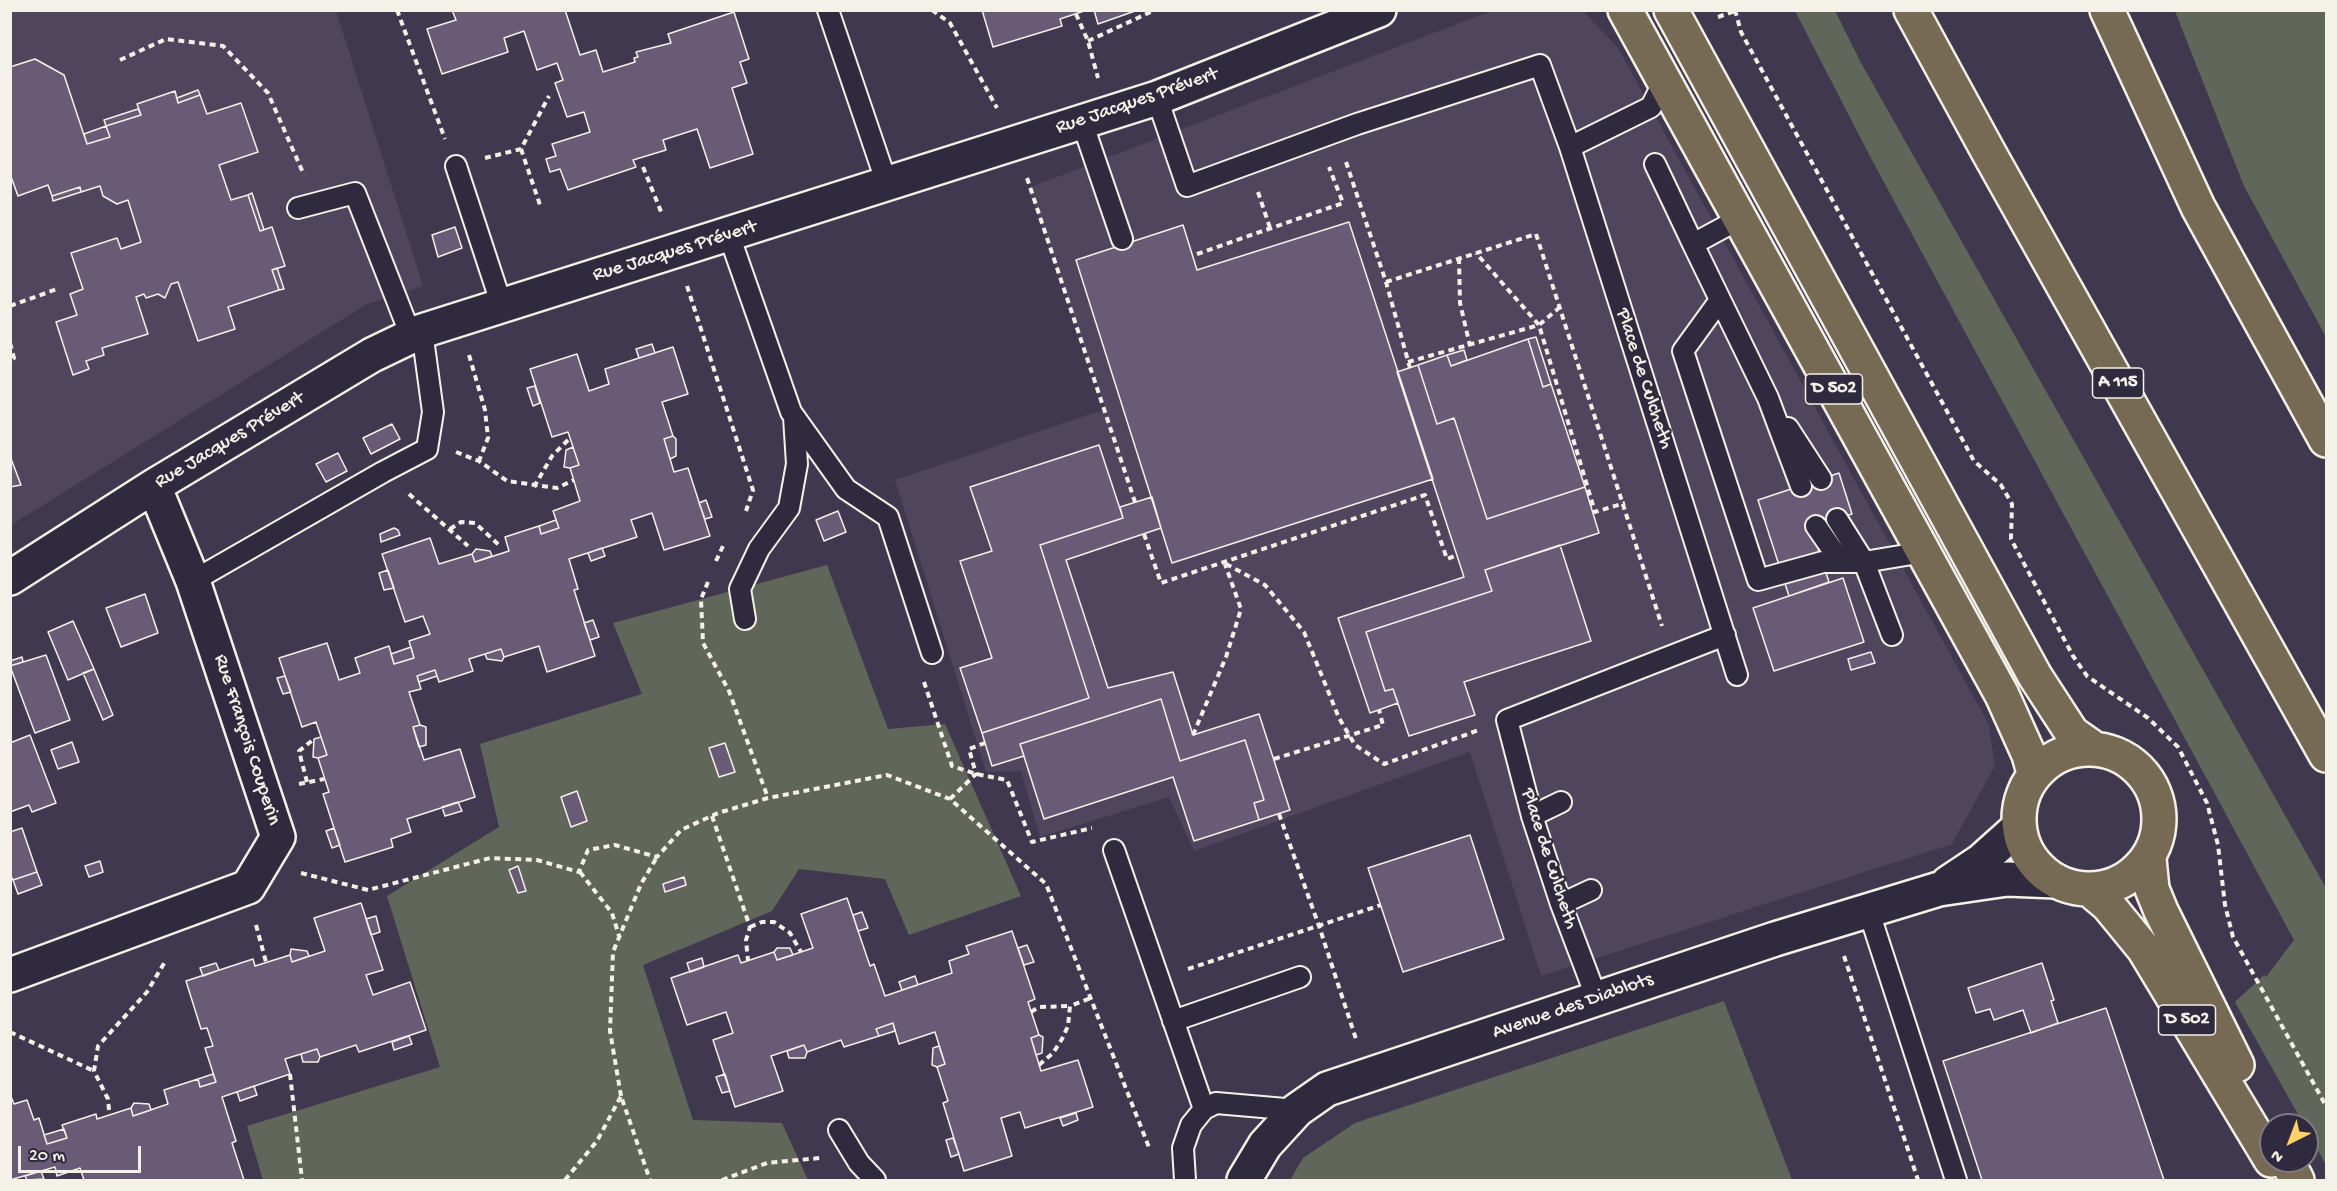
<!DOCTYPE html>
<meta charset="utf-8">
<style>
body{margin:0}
#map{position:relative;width:2337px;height:1191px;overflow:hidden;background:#40384e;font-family:"Gochi Hand",sans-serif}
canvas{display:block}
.frame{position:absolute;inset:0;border:12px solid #f4f1e8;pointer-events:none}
.north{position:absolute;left:2259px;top:1113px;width:60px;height:60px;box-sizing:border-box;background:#2f2a3d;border:2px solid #7e7a81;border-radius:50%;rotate:222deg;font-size:16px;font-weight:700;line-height:24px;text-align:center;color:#f4f1e8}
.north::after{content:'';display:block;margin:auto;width:21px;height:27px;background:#ffd166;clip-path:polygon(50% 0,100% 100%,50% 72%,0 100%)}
.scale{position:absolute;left:18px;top:1146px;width:123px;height:27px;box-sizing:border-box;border:3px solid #f4f1e8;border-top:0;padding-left:8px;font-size:18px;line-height:21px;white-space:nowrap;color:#f4f1e8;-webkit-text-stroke:4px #2f2a3d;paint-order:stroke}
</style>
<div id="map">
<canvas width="2337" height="1191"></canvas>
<div class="frame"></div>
<div class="north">N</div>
<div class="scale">20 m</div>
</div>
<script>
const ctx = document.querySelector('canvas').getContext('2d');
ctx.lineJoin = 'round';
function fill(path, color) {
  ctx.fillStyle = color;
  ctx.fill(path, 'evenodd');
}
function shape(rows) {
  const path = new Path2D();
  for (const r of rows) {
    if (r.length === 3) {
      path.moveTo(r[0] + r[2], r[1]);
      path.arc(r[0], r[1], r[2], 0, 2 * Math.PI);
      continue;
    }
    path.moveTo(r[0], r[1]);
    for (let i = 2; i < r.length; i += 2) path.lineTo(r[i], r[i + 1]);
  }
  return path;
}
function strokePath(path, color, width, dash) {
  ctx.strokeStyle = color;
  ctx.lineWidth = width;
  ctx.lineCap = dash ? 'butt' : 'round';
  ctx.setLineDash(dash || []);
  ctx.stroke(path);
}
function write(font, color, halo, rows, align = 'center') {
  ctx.font = font + ' "Gochi Hand",sans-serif';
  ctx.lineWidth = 4.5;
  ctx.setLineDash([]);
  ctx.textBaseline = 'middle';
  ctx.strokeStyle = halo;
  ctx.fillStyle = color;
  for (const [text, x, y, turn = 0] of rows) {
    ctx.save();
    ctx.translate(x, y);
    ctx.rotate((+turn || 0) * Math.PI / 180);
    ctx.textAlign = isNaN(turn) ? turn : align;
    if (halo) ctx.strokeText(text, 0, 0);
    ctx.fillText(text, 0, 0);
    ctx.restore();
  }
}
const built = shape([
 [11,11,336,11,423,286,367,304,11,525],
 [1491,11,1583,11,1618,48,1989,725,1995,766,1952,844,1541,976,1470,752,1194,851,1169,797,1040,837,1021,771,986,772,895,480,1106,409,1028,188]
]);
const green = shape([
 [1795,11,1835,11,1860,61,2326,888,2326,1165,2307,1130,2307,1125,2304,1125,2235,1002,2264,975,2266,977,2294,940,1873,162],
 [2175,11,2326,11,2326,337,2244,186],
 [827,565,888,729,945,724,1021,896,909,935,885,879,799,869,772,911,643,965,693,1120,782,1123,808,1180,263,1180,247,1126,440,1067,387,896,499,827,480,744,642,694,613,623],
 [1724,1001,1792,1180,1290,1180,1303,1158,1355,1123]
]);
const building = shape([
 [452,10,565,10,580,55,596,50,603,72,635,62,634,58,638,57,636,52,671,43,668,34,734,12,749,59,740,62,747,83,732,88,753,154,710,168,697,129,663,140,666,150,633,160,636,167,568,190,560,169,550,172,546,159,556,156,552,144,590,132,584,112,567,117,555,83,563,80,557,63,537,70,524,31,504,38,508,52,442,74,427,29,456,20,452,10],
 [982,10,1087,10,1060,19,1062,26,993,47,982,10],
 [1094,10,1138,10,1098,24,1094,10],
 [35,59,64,75,87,144,110,137,106,126,141,115,137,104,175,91,178,103,200,95,207,114,241,103,258,152,219,165,231,200,248,195,260,231,272,227,285,266,272,270,279,290,228,307,235,329,198,341,178,282,171,284,165,298,158,294,146,298,144,294,136,297,148,334,102,348,104,355,86,361,89,369,73,375,56,322,77,315,70,294,83,289,71,253,117,238,121,249,141,242,128,200,117,204,103,196,100,186,81,192,80,187,52,196,48,185,18,196,10,174,10,67,35,59],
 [198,90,200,95,178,103,177,98,198,90],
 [138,109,141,115,106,126,104,120,138,109],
 [106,126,110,137,87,144,84,134,106,126],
 [80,187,81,192,53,201,52,196,80,187],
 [252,193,264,230,260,231,248,195,252,193],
 [1349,222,1433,479,1172,563,1076,260,1183,225,1197,270,1349,222],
 [455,227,462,248,438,257,432,235,455,227],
 [277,268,284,289,279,290,272,270,277,268],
 [1536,337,1551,384,1543,387,1528,339,1536,337],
 [1528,339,1543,387,1551,384,1585,487,1487,519,1454,418,1437,424,1418,365,1447,355,1451,366,1528,339],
 [652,344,655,353,639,358,636,349,652,344],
 [673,347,688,394,662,402,673,436,664,439,674,472,688,468,710,536,664,550,652,513,631,520,637,537,569,559,578,589,574,590,595,656,547,672,539,646,504,657,501,649,469,659,473,671,439,682,435,670,417,676,421,689,409,692,420,725,413,727,424,760,460,749,475,797,407,819,411,832,391,839,393,847,345,862,323,794,329,792,318,758,327,755,316,722,302,727,279,658,327,643,339,680,360,673,355,658,389,646,394,664,414,658,409,641,430,634,423,616,405,622,382,554,430,538,439,564,472,554,475,562,509,551,505,537,539,526,541,534,559,528,553,511,580,501,570,468,579,465,568,432,552,437,530,369,577,354,589,391,609,384,605,369,673,347],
 [1464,350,1467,360,1451,366,1447,355,1464,350],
 [1418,365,1437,424,1454,418,1487,519,1585,487,1599,533,1485,570,1492,591,1366,632,1385,691,1393,689,1398,703,1370,713,1338,618,1464,577,1397,372,1418,365],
 [535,386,540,403,533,406,527,388,535,386],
 [392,424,400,439,371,454,363,438,392,424],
 [673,436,676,439,676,456,670,459,664,439,673,436],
 [1099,445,1123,518,1040,545,1089,698,982,733,960,668,992,658,960,561,992,551,970,487,1099,445],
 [573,447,579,465,570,468,564,467,566,450,573,447],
 [338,453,347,471,326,482,316,464,338,453],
 [10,456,21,485,10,487,10,456],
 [1839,473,1852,514,1811,527,1829,582,1789,596,1758,500,1839,473],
 [1152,497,1161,528,1066,560,1108,688,1173,672,1193,735,1259,714,1290,810,1259,820,1254,803,1264,800,1245,740,1180,761,1161,699,1020,744,1024,756,992,766,982,733,1089,698,1040,545,1123,518,1120,507,1152,497],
 [706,500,712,517,705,519,699,503,706,500],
 [838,511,846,532,824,541,816,520,838,511],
 [556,520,559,528,541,534,539,526,556,520],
 [394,528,398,530,400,535,381,542,380,534,394,528],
 [1560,545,1591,641,1464,682,1475,715,1409,736,1393,689,1385,691,1366,632,1492,591,1485,570,1560,545],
 [602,548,605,556,591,561,588,553,602,548],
 [476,549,490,551,492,556,475,562,472,554,476,549],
 [388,570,394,588,384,590,379,573,388,570],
 [1843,578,1864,642,1774,671,1753,608,1843,578],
 [145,594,158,633,121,647,106,608,145,594],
 [593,620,599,637,590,640,584,623,593,620],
 [73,621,94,669,68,680,48,632,73,621],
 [411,647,414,658,394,664,391,654,411,647],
 [501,649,504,657,502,661,487,659,485,654,501,649],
 [1871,652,1875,663,1851,670,1848,659,1871,652],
 [46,655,70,720,35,733,10,666,46,655],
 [22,657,23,662,10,666,10,661,22,657],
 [94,669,113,715,103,720,83,673,94,669],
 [435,670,437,676,419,682,417,676,435,670],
 [285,676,291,692,283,694,277,678,285,676],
 [1161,699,1180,761,1245,740,1264,800,1254,803,1259,820,1194,841,1173,777,1044,819,1020,744,1161,699],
 [420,725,426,727,426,745,419,747,413,727,420,725],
 [30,735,56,803,32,812,29,805,10,812,10,743,30,735],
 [321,737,327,755,318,758,313,757,314,739,321,737],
 [72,742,79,762,58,769,51,750,72,742],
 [725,743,735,772,719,777,709,748,725,743],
 [577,791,587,821,571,827,561,797,577,791],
 [458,802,462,811,445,816,442,807,458,802],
 [22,828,37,872,13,880,10,874,10,832,22,828],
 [334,828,340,845,332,848,326,831,334,828],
 [1470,835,1504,939,1403,972,1368,868,1470,835],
 [100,861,103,872,89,877,85,866,100,861],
 [518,866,526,891,518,893,509,870,518,866],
 [37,872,42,885,18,894,13,880,37,872],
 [684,877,686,885,665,892,663,884,684,877],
 [847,898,870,966,874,964,885,996,952,973,949,961,969,954,966,946,1012,931,1035,999,1028,1002,1039,1035,1031,1038,1041,1071,1078,1060,1093,1107,1025,1128,1020,1112,1001,1118,1012,1156,964,1171,943,1103,948,1101,937,1067,945,1064,935,1032,899,1044,893,1023,876,1029,879,1036,844,1047,841,1040,807,1052,804,1045,771,1056,783,1091,735,1107,713,1040,733,1033,726,1012,687,1025,671,978,738,955,741,963,774,952,777,960,813,948,801,914,847,898],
 [361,903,383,970,366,975,373,995,410,982,426,1030,359,1052,356,1045,320,1057,317,1049,285,1059,290,1074,222,1097,236,1141,232,1143,244,1180,84,1180,80,1168,57,1176,55,1167,10,1180,10,1094,14,1104,27,1100,34,1120,39,1118,47,1144,67,1138,62,1125,96,1114,97,1119,131,1108,133,1116,168,1104,164,1090,198,1079,200,1087,216,1082,205,1048,213,1046,207,1028,201,1029,186,981,253,959,255,966,290,955,292,962,325,951,314,918,361,903],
 [862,912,868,928,858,931,853,915,862,912],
 [376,916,380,932,371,935,366,919,376,916],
 [1027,945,1034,962,1024,965,1018,948,1027,945],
 [777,948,790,948,793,955,777,960,774,952,777,948],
 [291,949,307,951,309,956,292,962,290,955,291,949],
 [702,958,704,967,690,972,687,963,702,958],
 [216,963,219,970,203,976,200,968,216,963],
 [2042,963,2054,1000,2051,1001,2058,1023,2031,1033,2023,1010,1994,1020,1990,1009,1976,1013,1968,988,2042,963],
 [915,976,918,985,902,990,899,982,915,976],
 [2106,1008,2164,1180,1982,1180,1943,1061,2106,1008],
 [893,1023,895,1031,879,1036,876,1029,893,1023],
 [1039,1035,1043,1037,1042,1053,1036,1055,1031,1038,1039,1035],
 [409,1036,412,1044,394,1050,392,1042,409,1036],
 [804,1045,807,1052,805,1058,789,1058,787,1051,804,1045],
 [939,1046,945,1064,937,1067,932,1065,933,1048,939,1046],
 [317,1049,320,1057,318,1062,303,1062,301,1054,317,1049],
 [213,1074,216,1082,200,1087,198,1079,213,1074],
 [725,1074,730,1091,722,1093,716,1077,725,1074],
 [254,1086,257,1095,240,1101,237,1092,254,1086],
 [134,1103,149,1104,151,1110,133,1116,131,1108,134,1103],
 [1076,1113,1078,1120,1063,1126,1060,1118,1076,1113],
 [64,1129,67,1138,47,1144,44,1135,64,1129],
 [953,1138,959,1154,951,1157,946,1140,953,1138],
 [41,1171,44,1179,27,1180,25,1176,41,1171]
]);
const path = shape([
 [397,10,445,139],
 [932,10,950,23,997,108],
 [1735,10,1741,32,1974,461,2001,485,2012,504,2011,539,2073,656,2087,676,2148,718,2178,747,2207,803,2218,845,2225,905,2233,937,2326,1106],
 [1076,14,1088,41,1098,78],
 [1718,17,1735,11],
 [1088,41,1155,10],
 [120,60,166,39,223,46,268,93,304,175],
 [521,149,540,205],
 [485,158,521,149,549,96],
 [1346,162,1386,282,1410,368],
 [643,167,662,214],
 [1027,178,1135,502],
 [1258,192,1270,228],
 [1197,254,1343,203,1329,167],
 [1459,258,1460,303,1470,346],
 [1386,282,1536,234,1662,626],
 [687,286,753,490,746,511],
 [10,306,57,289],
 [1560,307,1539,325,1595,512,1625,503],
 [10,343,14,358,10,359],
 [469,355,485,410,488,438,479,461],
 [1408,362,1539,325,1476,253],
 [456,452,479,461,507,481,557,488,574,480],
 [534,487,552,456,570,438],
 [409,494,468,546],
 [450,529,461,522,475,523,499,545],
 [1144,534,1161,583,1425,495,1447,559,1457,555],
 [716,561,723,546],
 [1226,564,1265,585,1304,632,1339,718,1355,745,1384,764,1479,730],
 [708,582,701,599,703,643,729,691,768,798],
 [924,682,952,766,976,774,1007,780,1032,842,1092,828],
 [1193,735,1226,657,1241,609,1225,564],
 [1274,759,1383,725,1379,710],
 [307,782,299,751,314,739],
 [299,784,324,779],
 [950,799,976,774,969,749,985,743],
 [1279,814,1319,926,1356,1039],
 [712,816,750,927,746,940,748,961],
 [580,872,612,913,619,936],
 [301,873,368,890,490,858,537,860,579,872,588,850,615,845,657,857,681,830,718,813,768,798,887,775,950,799,1046,884,1150,1150],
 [256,925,266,962],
 [750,927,762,922,774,922,790,933,801,952],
 [1844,956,1918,1180],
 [1188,969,1381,905],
 [1031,1012,1039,1007,1070,1006],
 [10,1032,94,1071],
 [1039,1065,1053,1053,1062,1039,1068,1026,1070,1006,1091,998],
 [290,1074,302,1180],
 [621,1096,610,1031,613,952,641,884,657,857],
 [109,1110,108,1099,94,1071,98,1046,147,992,166,960],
 [565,1180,597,1141,621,1096,650,1180],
 [722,1180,767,1163,820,1158]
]);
const lane = shape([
 [828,10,887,184],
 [1157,98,1187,186,1357,124,1540,65,1570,147,1737,675],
 [1082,122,1122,239],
 [1570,147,1651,107,1664,81],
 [1655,164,1693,244],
 [456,166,502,306],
 [298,208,355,193,411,336],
 [1741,218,1693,244,1768,398,1801,486],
 [729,235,791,412,846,489,888,517,932,653],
 [1720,300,1683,351,1758,580,1823,562,1864,562,1924,552],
 [1788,428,1821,479],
 [1837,519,1864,562,1892,635],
 [1816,526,1841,562],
 [193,581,383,472,427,449,433,412,422,331],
 [745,619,740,589,759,549,789,508,797,464,794,417],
 [1532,816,1561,802],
 [1114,850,1204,1109],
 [1561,904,1591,890],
 [1868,909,1956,1180],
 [1597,999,1561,904,1532,816,1507,720,1725,635],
 [1173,1021,1300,977],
 [839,1130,859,1163,875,1180],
 [1185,1180,1183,1148,1191,1125,1204,1109,1216,1103,1297,1110]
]);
const street = shape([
 [10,578,154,486,372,355,422,331,1157,98,1379,10],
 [1948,883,1981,861,2019,827],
 [10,975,248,887,278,837,193,581,154,486],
 [1244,1180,1265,1145,1297,1110,1327,1089,1775,939,1939,889,2007,879,2056,881]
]);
const primary = shape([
 [1625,10,2002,695,2029,755,2034,773],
 [1671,10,2035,676,2072,733,2092,747],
 [2089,819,70],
 [2149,859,2152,889,2161,911,2237,1065],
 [2090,890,2108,905,2144,949,2271,1160],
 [2287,1161,2297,1180]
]);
const highway = shape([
 [1911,10,1989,153,2326,755],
 [2107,10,2198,207,2326,440]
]);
const shields = [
 [2118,383,51],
 [1834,389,57],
 [2187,1020,57]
];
const shieldNames = [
 ["A 115",2118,383],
 ["D 502",1834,389],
 ["D 502",2187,1020]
];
const streetNames = [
 ["Rue Jacques Prévert",1137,102,-19],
 ["Rue Jacques Prévert",675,252,-17],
 ["Place de Culcheth",1643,379,72],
 ["Rue Jacques Prévert",230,441,-31],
 ["Rue François Couperin",246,740,72],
 ["Place de Culcheth",1548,859,72],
 ["Avenue des Diablots",1573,1007,-19]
];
fill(built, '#4f465d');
fill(green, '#60675a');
fill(building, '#695a76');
strokePath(building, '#f4f1e8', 1.5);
strokePath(lane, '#f4f1e8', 24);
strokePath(street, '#f4f1e8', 38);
strokePath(primary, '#f4f1e8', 38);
strokePath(highway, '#f4f1e8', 38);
strokePath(path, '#f4f1e8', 4, [6, 4.5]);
strokePath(lane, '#2f2a3d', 20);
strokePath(street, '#2f2a3d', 33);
strokePath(primary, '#766a55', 33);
strokePath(highway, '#766a55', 33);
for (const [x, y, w] of shields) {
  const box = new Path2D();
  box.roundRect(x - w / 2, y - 15, w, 30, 4.5);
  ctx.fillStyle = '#2f2a3d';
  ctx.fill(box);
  strokePath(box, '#f4f1e8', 1.5);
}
write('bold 18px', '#f4f1e8', null, shieldNames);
write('20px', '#f4f1e8', '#2f2a3d', streetNames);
</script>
